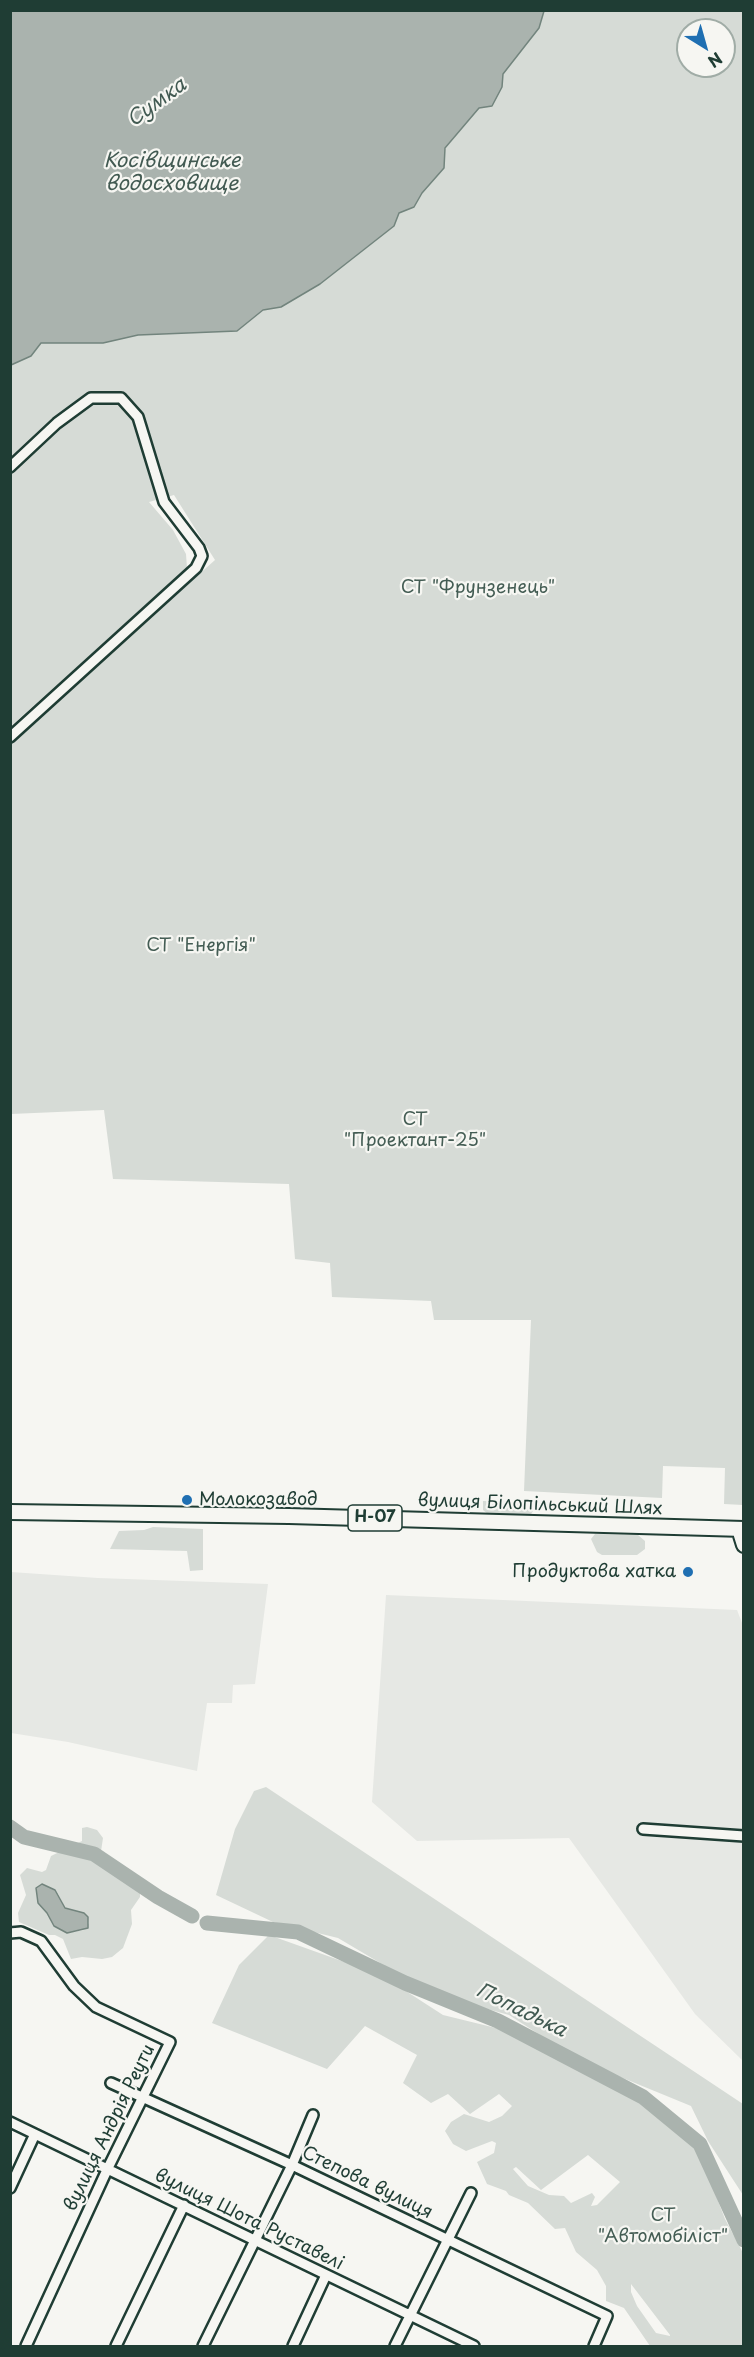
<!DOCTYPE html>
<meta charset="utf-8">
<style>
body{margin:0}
#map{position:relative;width:754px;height:2357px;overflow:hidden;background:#f6f6f2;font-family:"Playpen Sans",sans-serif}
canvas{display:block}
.frame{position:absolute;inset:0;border:12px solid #1f3d34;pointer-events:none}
.north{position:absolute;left:676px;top:18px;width:60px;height:60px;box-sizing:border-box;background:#f6f6f2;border:2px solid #a0aca6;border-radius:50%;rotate:143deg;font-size:16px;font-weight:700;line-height:24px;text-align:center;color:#1f3d34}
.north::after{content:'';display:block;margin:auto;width:21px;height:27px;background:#1f6fb2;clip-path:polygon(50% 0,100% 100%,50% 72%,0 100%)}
</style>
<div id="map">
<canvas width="754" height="2357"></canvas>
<div class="frame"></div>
<div class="north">N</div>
</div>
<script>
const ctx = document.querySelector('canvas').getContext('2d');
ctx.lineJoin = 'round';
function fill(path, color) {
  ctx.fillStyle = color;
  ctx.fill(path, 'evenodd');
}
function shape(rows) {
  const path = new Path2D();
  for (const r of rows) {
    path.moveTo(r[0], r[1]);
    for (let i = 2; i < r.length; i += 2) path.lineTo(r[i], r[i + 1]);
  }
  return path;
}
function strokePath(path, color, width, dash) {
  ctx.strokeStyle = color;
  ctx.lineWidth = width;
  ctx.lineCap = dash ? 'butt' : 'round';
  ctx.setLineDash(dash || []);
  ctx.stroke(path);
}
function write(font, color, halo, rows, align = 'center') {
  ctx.font = font + ' "Playpen Sans",sans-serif';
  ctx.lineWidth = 4.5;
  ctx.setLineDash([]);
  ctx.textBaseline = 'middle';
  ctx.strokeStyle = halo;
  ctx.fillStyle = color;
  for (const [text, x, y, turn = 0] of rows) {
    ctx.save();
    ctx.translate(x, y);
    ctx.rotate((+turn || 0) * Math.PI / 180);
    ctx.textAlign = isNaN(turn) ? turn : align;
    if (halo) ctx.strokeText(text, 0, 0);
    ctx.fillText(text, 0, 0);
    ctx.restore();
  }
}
const built = shape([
 [11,1572,98,1578,268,1584,255,1684,233,1685,232,1703,207,1703,197,1771,68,1742,11,1733],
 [386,1595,737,1610,744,1628,743,2061,695,2014,569,1838,417,1841,372,1802]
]);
const green = shape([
 [544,11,743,11,743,1505,724,1504,725,1468,663,1466,662,1498,524,1491,531,1320,434,1320,431,1301,332,1297,330,1263,295,1259,289,1184,113,1179,104,1110,11,1114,10,743,215,560,174,495,149,502,173,530,186,554,187,568,11,726,11,365,31,356,40,343,103,343,138,335,237,331,264,310,281,307,320,284,394,226,399,213,414,207,422,193,444,168,445,149,479,108,502,87,503,74,539,28],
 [688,30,724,30,724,66,688,66],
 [483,1501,527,1502,533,1511,530,1516,489,1515,483,1510],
 [153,1527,203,1529,203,1570,190,1571,187,1551,110,1549,119,1531,144,1530],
 [595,1534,638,1535,645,1541,645,1549,637,1555,602,1555,597,1552,591,1539],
 [266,1787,743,2104,743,2195,708,2141,691,2106,579,2060,509,2015,451,1999,414,1983,338,1938,273,1922,216,1895,235,1829,254,1791],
 [87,1827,97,1830,103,1838,100,1858,103,1867,127,1874,140,1881,140,1897,131,1910,132,1924,123,1948,112,1957,102,1959,82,1957,71,1959,63,1939,55,1935,49,1935,19,1922,18,1913,26,1895,20,1875,27,1868,42,1872,46,1870,51,1856,82,1841,82,1828],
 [58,1894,65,1908,88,1917,89,1923,84,1930,67,1933,54,1926,47,1913],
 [269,1935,381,1975,443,2015,496,2028,557,2056,640,2102,698,2149,725,2219,743,2253,743,2346,650,2346,624,2308,606,2301,606,2286,597,2270,576,2252,565,2228,555,2229,528,2203,509,2195,506,2191,487,2184,477,2162,494,2153,496,2143,492,2141,466,2151,453,2144,445,2131,451,2122,464,2114,489,2122,502,2116,512,2106,499,2094,470,2114,448,2094,431,2103,403,2083,417,2055,365,2026,327,2069,212,2023,239,1965],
 [588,2155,620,2182,597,2205,591,2206,595,2197,592,2193,571,2203,564,2196,549,2195,528,2186,513,2169,516,2167,541,2190],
 [631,2284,670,2335,670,2336,656,2333,637,2306,631,2292]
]);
const water = shape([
 [11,10,544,10,544,11,539,28,503,74,502,87,492,106,479,108,445,148,444,168,422,193,414,207,399,213,394,226,320,284,281,307,263,310,237,331,138,335,103,343,41,343,31,356,11,365,11,10],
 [42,1884,55,1890,65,1908,84,1913,88,1917,88,1928,67,1933,54,1926,47,1913,38,1903,36,1888,42,1884]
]);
const river = shape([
 [10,1827,24,1837,94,1854,158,1897,192,1916],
 [207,1923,298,1932,405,1983,498,2021,643,2097,700,2144,744,2240]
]);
const minor = shape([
 [10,467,57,423,91,398,121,398,138,417,164,502,199,548,202,556,196,568,10,737],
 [643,1829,744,1836],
 [10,1933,21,1932,41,1941,74,1986,96,2007,170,2042,107,2170,26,2346],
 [111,2083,292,2165,607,2316,594,2346],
 [10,2122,474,2346],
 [10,2188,35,2134],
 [116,2346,184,2205],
 [203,2346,292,2165,313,2115],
 [293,2346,326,2275],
 [395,2346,471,2193]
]);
const primary = shape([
 [10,1512,289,1516,744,1529],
 [739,1529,744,1545]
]);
const markers = [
 [187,1500,6,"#1f6fb2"],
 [688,1572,6,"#1f6fb2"]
];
const shields = [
 [375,1518,54]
];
const shieldNames = [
 ["Н-07",375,1518]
];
const parkNames = [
 ["СТ \"Фрунзенець\"",478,588],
 ["СТ \"Енергія\"",201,946],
 ["СТ",415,1120],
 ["\"Проектант-25\"",415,1141],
 ["СТ",663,2216],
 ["\"Автомобіліст\"",663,2237]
];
const poiNames = [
 ["Молокозавод",199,1500],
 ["Продуктова хатка",676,1572,"right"]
];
const streetNames = [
 ["вулиця Білопільський Шлях",540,1505,2],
 ["вулиця Андрія Реути",110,2128,-64],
 ["Степова вулиця",367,2183,26],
 ["вулиця Шота Руставелі",249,2220,26]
];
const waterNames = [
 ["Сумка",157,103,-36],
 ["Косівщинське",172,161],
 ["водосховище",172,184],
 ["Попадька",521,2011,26]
];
fill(built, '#e6e8e4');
fill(green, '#d6dbd6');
fill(water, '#aab3ae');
strokePath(water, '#72847d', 1.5);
strokePath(river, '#aab3ae', 15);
strokePath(minor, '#1f3d34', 14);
strokePath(primary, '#1f3d34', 18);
strokePath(minor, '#f6f6f2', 9);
strokePath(primary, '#f6f6f2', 14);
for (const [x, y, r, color] of markers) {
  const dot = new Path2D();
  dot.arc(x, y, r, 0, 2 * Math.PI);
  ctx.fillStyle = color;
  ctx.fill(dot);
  strokePath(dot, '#f6f6f2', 2);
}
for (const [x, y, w] of shields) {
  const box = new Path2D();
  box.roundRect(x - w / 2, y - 13, w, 26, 4.5);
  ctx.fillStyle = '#f6f6f2';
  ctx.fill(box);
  strokePath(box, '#1f3d34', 1.5);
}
write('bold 16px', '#1f3d34', null, shieldNames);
write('18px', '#445d54', '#f6f6f2', parkNames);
write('18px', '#1f3d34', '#f6f6f2', poiNames, 'left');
write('18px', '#1f3d34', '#f6f6f2', streetNames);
write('italic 20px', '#425a52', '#f6f6f2', waterNames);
</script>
